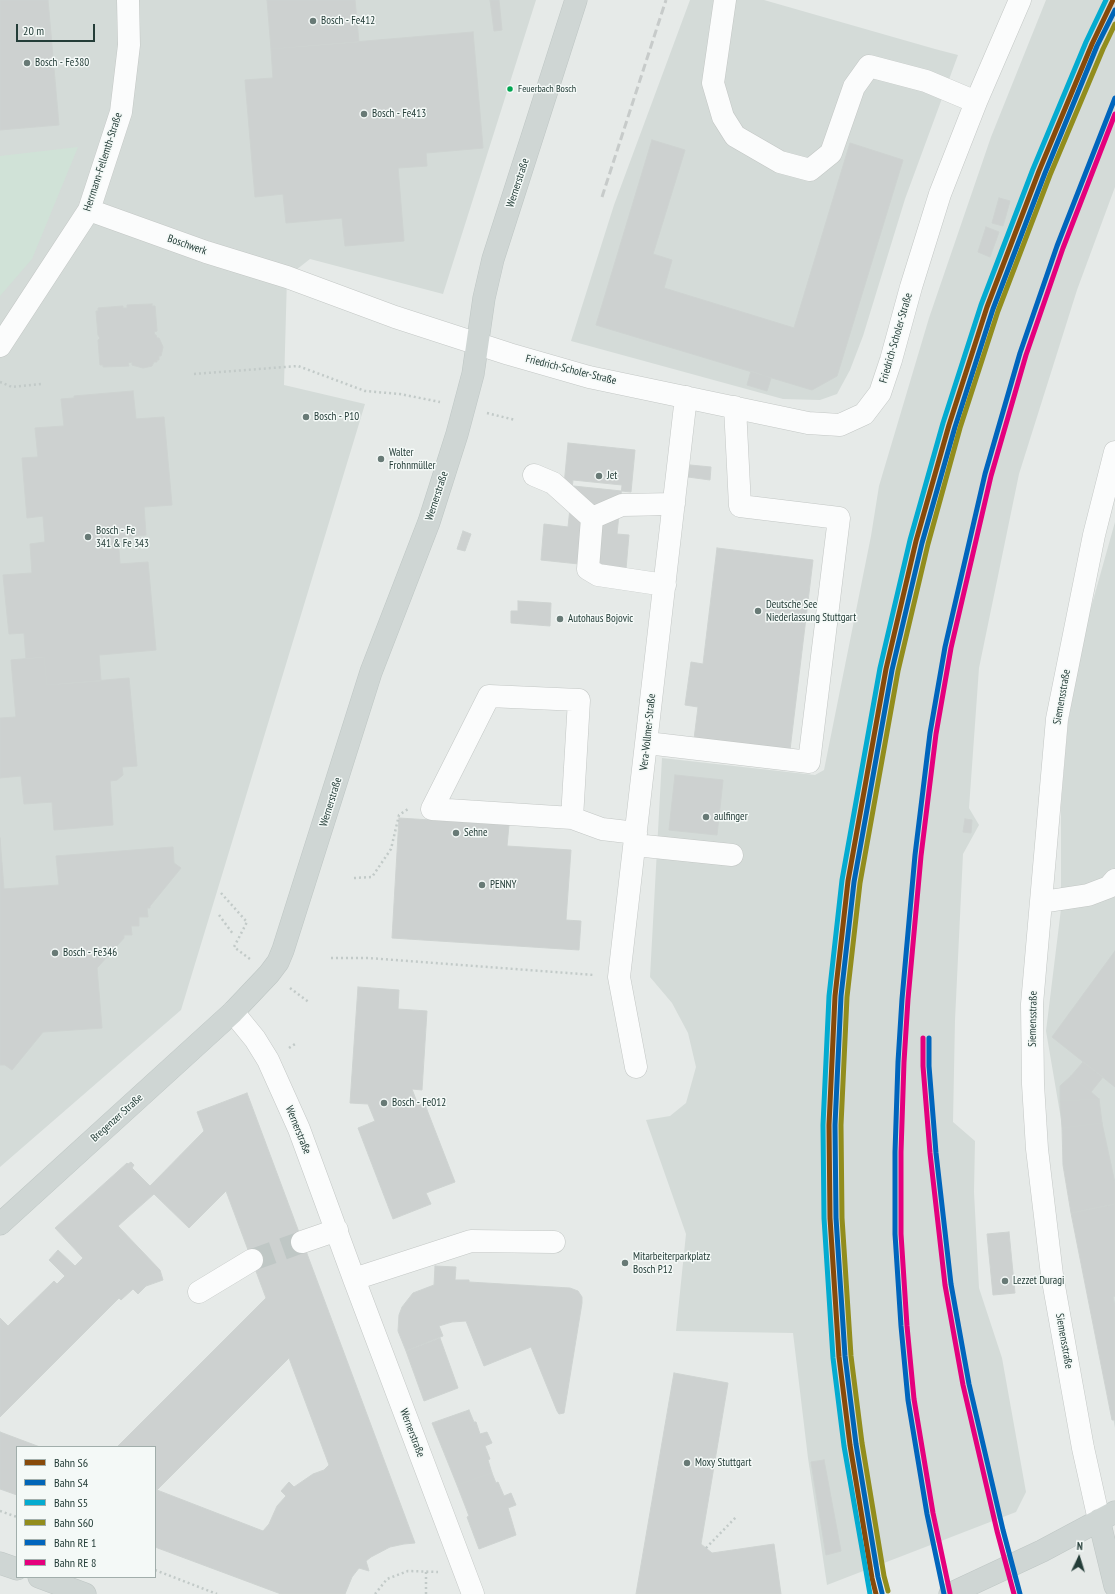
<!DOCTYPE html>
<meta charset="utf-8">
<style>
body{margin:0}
#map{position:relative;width:1115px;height:1594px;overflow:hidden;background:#e6eae8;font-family:"PT Sans Narrow",sans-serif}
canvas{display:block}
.legend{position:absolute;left:16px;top:1446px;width:140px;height:132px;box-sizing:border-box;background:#f4f9f7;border:1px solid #a1aeab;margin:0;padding:5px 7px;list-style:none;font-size:12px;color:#243d38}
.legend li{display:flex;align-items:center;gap:8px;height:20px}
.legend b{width:20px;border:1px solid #a1aeab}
.north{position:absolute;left:1059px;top:1538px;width:40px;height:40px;-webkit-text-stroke:3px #f4f9f7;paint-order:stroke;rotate:4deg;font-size:11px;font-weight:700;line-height:16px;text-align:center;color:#243d38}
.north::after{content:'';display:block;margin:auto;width:14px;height:18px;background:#243d38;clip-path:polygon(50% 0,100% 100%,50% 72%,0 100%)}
.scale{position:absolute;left:16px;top:24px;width:79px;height:18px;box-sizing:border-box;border:2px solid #243d38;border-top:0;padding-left:5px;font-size:12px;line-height:14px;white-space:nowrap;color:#243d38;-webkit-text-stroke:3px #f4f9f7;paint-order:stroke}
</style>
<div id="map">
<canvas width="1115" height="1594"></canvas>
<ul class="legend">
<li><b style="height:5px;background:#874a0a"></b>Bahn S6</li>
<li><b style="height:5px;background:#0065b7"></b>Bahn S4</li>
<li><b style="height:5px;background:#04abd0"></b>Bahn S5</li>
<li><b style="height:5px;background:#928d1d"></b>Bahn S60</li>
<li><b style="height:5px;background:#0065bd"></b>Bahn RE 1</li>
<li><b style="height:5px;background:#e5007d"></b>Bahn RE 8</li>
</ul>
<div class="north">N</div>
<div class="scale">20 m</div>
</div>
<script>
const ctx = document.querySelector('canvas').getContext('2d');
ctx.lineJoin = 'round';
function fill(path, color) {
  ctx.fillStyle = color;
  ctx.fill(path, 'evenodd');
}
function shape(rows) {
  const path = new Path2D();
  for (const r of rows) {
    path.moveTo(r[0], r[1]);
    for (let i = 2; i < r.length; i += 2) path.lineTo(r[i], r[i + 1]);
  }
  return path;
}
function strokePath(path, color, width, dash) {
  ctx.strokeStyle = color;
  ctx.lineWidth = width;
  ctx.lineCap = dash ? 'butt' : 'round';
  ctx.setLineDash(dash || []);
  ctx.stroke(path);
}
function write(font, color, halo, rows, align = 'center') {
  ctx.font = font + ' "PT Sans Narrow",sans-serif';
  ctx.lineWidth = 3;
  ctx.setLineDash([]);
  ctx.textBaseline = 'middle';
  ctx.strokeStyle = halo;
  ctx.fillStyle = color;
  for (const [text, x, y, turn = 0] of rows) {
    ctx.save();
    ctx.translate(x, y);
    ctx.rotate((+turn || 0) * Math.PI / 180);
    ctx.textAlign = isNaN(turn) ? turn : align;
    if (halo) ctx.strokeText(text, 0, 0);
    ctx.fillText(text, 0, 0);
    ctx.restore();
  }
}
const built = shape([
 [0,0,536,0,443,294,310,259,287,277,284,385,365,404,181,1010,0,1167],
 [690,0,764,0,935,49,958,55,905,199,863,336,850,370,837,394,820,400,783,399,571,341,614,205],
 [1046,0,1115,0,1115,187,1077,290,1019,474,979,668,969,808,979,825,963,854,955,1020,953,1122,975,1141,974,1192,979,1288,1002,1358,1026,1492,1016,1512,827,1585,808,1458,793,1333,676,1331,686,1234,646,1120,670,1116,686,1103,696,1067,688,1033,672,1003,650,977,662,758,815,775,824,770,871,536,879,486,929,318,991,137],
 [1115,522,1115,1428,1099,1342,1046,1031,1061,909,1061,805,1068,722,1085,629]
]);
const green = shape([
 [78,147,32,259,0,296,0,156]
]);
const building = shape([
 [0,0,48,0,59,125,0,130,0,0],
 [267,0,355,0,359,42,271,49,267,0],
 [490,0,499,0,502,30,494,31,490,0],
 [473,32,483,148,426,153,427,166,398,168,404,241,345,246,342,218,286,223,283,194,255,197,245,80,273,78,271,49,473,32],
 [652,140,685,150,653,254,672,260,664,288,794,328,850,143,903,160,837,376,812,390,596,325,652,140],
 [999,198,1010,201,1003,226,992,223,999,198],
 [986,227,999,232,990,257,978,252,986,227],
 [152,304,152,306,155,306,157,331,154,332,155,335,156,335,157,338,159,338,163,347,161,356,159,356,159,360,157,360,157,362,154,362,152,366,143,368,132,365,132,362,128,363,129,366,103,367,103,365,100,365,98,340,100,338,98,335,96,311,98,311,98,308,123,306,123,308,127,308,127,305,152,304],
 [751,371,771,378,767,391,747,385,751,371],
 [133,391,136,419,164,417,172,505,144,507,146,535,118,538,120,564,148,562,156,650,99,655,101,681,47,685,44,657,26,659,24,633,9,634,3,575,32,573,30,544,45,542,43,516,27,518,22,458,38,457,35,428,64,426,61,399,74,398,74,396,133,391],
 [568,443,635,450,631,492,564,485,568,443],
 [690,465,711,467,710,480,688,477,690,465],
 [573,480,622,485,617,534,629,535,626,569,541,560,544,524,568,527,573,480],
 [463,531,471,534,465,551,457,549,463,531],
 [717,548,813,560,790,750,694,739,698,707,685,705,691,662,703,664,717,548],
 [518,601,551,603,550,626,511,623,511,611,518,611,518,601],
 [44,657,47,685,129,678,137,766,122,767,123,775,117,780,110,781,113,825,54,830,52,802,24,804,21,776,0,778,0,718,16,717,11,660,44,657],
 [675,775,723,780,717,835,669,830,675,775],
 [399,818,509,825,507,846,571,850,566,920,581,921,579,950,392,938,399,818],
 [965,819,972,820,971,833,963,832,965,819],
 [0,838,4,889,59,885,56,856,173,847,174,863,181,868,150,906,150,908,147,908,148,917,139,917,139,926,131,926,132,935,124,935,124,938,97,968,102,1028,43,1032,12,1070,5,1065,0,1065,0,838],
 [1115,951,1115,1087,1052,1037,1115,951],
 [358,987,399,990,398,1009,427,1011,422,1090,412,1089,418,1105,424,1102,455,1182,426,1193,431,1204,393,1219,358,1128,375,1121,368,1104,350,1103,358,987],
 [1083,1062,1103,1077,1091,1092,1071,1076,1083,1062],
 [1071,1076,1091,1092,1099,1099,1060,1101,1060,1086,1071,1076],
 [247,1093,415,1543,404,1544,390,1547,371,1557,366,1561,369,1571,359,1568,352,1577,345,1594,281,1594,155,1547,155,1447,117,1447,266,1298,226,1191,189,1228,154,1194,118,1226,160,1270,163,1280,146,1286,138,1294,133,1289,121,1300,119,1298,0,1417,0,1318,8,1326,54,1281,57,1284,65,1276,49,1260,58,1250,75,1266,83,1258,55,1228,127,1163,128,1164,131,1162,134,1165,132,1168,150,1186,204,1131,197,1112,247,1093],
 [289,1358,329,1465,324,1470,313,1474,294,1487,289,1482,281,1491,286,1496,277,1506,269,1524,263,1531,157,1490,289,1358],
 [1099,1099,1102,1123,1062,1128,1060,1101,1099,1099],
 [1102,1123,1115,1183,1115,1204,1071,1213,1063,1165,1062,1128,1102,1123],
 [1115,1204,1115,1296,1113,1297,1115,1306,1115,1420,1112,1420,1071,1213,1115,1204],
 [1009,1232,1015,1293,993,1295,987,1234,1009,1232],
 [435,1266,456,1267,455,1280,469,1280,469,1282,570,1288,578,1291,582,1297,582,1303,564,1413,559,1414,557,1411,531,1347,484,1366,466,1321,452,1322,439,1326,443,1336,406,1351,398,1331,399,1315,402,1307,413,1293,434,1285,435,1266],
 [440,1338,458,1388,424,1401,406,1351,440,1338],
 [674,1373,728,1383,701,1544,712,1553,774,1544,781,1594,636,1594,674,1373],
 [469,1410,474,1422,476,1422,480,1434,487,1432,492,1443,485,1446,490,1459,488,1460,492,1473,457,1485,432,1423,469,1410],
 [0,1432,40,1447,17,1447,17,1495,0,1489,0,1432],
 [824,1460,841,1551,826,1555,811,1462,824,1460],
 [492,1473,496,1483,498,1482,504,1496,511,1493,516,1505,508,1508,516,1535,479,1549,467,1517,469,1516,457,1485,492,1473]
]);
const minorTunnel = shape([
 [252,1260,302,1242]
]);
const path = shape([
 [194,374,298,366,365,391,400,394,440,402],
 [0,382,12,387,42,384],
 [487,413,515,420],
 [354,878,372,877,391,849,399,815,408,809],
 [221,893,247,922,234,947,250,959],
 [219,915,233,934],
 [331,958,368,958,594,975],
 [290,988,310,1003],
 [289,1048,295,1044],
 [0,1511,17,1517],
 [706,1548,737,1516],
 [155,1570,217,1594],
 [375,1594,387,1579,408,1571,438,1572],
 [426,1594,426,1571]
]);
const minor = shape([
 [725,0,713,83,723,117,735,136,780,162,810,170,831,153,854,87,869,66,926,81,976,102],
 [89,210,206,252,287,277,395,317,509,354,589,377,808,423,840,425,864,414,880,393,891,360,911,287,940,194,976,102,1020,0],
 [0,346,89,210,121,112,129,45,128,0],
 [534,475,553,483,592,518],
 [665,585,598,575,588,569,592,518,622,505,674,504],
 [647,743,809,762,839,518,740,506,735,407],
 [572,818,579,700,489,696,432,809,572,818,602,829,636,833],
 [635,845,732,855],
 [1042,902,1088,895,1109,887,1115,880],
 [233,1012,255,1039,268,1060,299,1129,354,1279,473,1594],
 [636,1067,619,977,686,397],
 [302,1242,337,1230],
 [354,1279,471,1241,554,1242],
 [199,1292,252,1260],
 [1099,1520,1083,1448,1052,1275,1037,1149,1033,1084,1032,1004,1057,719,1094,535,1115,452]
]);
const major = shape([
 [0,1224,233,1012,269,974,278,962,283,950,371,672,429,522,457,434,473,374,484,298,493,259,576,0],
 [1099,1520,1115,1586],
 [0,1563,17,1569],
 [39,1577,85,1594],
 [950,1594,1042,1551,1115,1512]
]);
const rail = shape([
 [1111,4,1112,0],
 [602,197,666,0]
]);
const rail1 = shape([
 [876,1594,872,1578,850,1445,839,1357,830,1218,829,1125,835,996,848,881,886,669,916,541,949,425,987,307,1039,171,1092,44,1113,0]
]);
const rail2 = shape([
 [882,1593,878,1577,856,1444,845,1356,836,1218,835,1125,841,996,854,882,892,670,922,543,955,427,993,309,1045,173,1097,46,1115,10]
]);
const rail3 = shape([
 [870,1594,844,1446,833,1358,824,1218,823,1125,829,996,842,880,880,668,910,540,943,423,981,305,1033,169,1086,42,1106,0]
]);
const rail4 = shape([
 [888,1591,884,1576,862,1443,851,1356,842,1218,841,1125,847,997,860,883,898,671,928,544,960,428,998,311,1050,175,1103,49,1115,24]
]);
const rail5 = shape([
 [929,1038,929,1066,936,1153,951,1284,969,1384,1003,1530,1020,1594],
 [944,1594,927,1514,908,1400,901,1326,895,1234,895,1152,898,1062,902,999,915,855,930,733,945,647,985,474,1020,353,1057,246,1115,98]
]);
const rail6 = shape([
 [923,1038,923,1066,930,1153,945,1285,963,1385,997,1531,1014,1594],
 [950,1593,933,1513,914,1399,907,1326,901,1234,901,1152,904,1062,908,999,921,856,936,734,951,648,991,476,1026,355,1063,248,1115,114]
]);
const markers = [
 [313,21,4,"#687a76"],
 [27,63,4,"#687a76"],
 [510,89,3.5,"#00a651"],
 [364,114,4,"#687a76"],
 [306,417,4,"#687a76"],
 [381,459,4,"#687a76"],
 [599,476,4,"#687a76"],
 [88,537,4,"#687a76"],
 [758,611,4,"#687a76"],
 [560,619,4,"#687a76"],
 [706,817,4,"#687a76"],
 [456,833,4,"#687a76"],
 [482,885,4,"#687a76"],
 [55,953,4,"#687a76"],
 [384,1103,4,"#687a76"],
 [625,1263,4,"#687a76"],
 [1005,1281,4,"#687a76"],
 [687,1463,4,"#687a76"]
];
const busNames = [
 ["Feuerbach Bosch",518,89]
];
const poiNames = [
 ["Bosch - Fe412",321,21],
 ["Bosch - Fe380",35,63],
 ["Bosch - Fe413",372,114],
 ["Bosch - P10",314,417],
 ["Walter",389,453],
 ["Frohnmüller",389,466],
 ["Jet",607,476],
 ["Bosch - Fe",96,531],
 ["341 & Fe 343",96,544],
 ["Deutsche See",766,605],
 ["Niederlassung Stuttgart",766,618],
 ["Autohaus Bojovic",568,619],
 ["aulfinger",714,817],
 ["Sehne",464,833],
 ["PENNY",490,885],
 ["Bosch - Fe346",63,953],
 ["Bosch - Fe012",392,1103],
 ["Mitarbeiterparkplatz",633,1257],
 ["Bosch P12",633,1270],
 ["Lezzet Duragi",1013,1281],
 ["Moxy Stuttgart",695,1463]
];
const streetNames = [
 ["Herrmann-Fellemth-Straße",103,162,-72],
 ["Wernerstraße",518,183,-72],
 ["Boschwerk",187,245,19],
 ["Friedrich-Scholer-Straße",896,338,-74],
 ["Friedrich-Scholer-Straße",571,370,14],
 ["Wernerstraße",437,496,-72],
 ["Siemensstraße",1062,697,-80],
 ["Vera-Vollmer-Straße",648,732,-84],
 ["Wernerstraße",331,802,-73],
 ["Siemensstraße",1033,1019,-89],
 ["Bregenzer Straße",117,1118,-42],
 ["Wernerstraße",298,1130,68],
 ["Siemensstraße",1064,1341,80],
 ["Wernerstraße",412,1433,69]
];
fill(built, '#d4dbd8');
fill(green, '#d0e2d7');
fill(building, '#cdd1d0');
strokePath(building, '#ced3d1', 1);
strokePath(minorTunnel, '#bfc7c5', 22, [22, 11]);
strokePath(minor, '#c3c7c5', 23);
strokePath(major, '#bec6c4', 23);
strokePath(path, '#c2cac8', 2.5, [2, 3]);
strokePath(minor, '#fbfcfc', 22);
strokePath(major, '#cfd6d4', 22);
strokePath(rail, '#c7cbca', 3, [8, 4]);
strokePath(rail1, '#874a0a', 5);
strokePath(rail2, '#0065b7', 5);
strokePath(rail3, '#04abd0', 5);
strokePath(rail4, '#928d1d', 5);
strokePath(rail5, '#0065bd', 5);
strokePath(rail6, '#e5007d', 5);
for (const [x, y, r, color] of markers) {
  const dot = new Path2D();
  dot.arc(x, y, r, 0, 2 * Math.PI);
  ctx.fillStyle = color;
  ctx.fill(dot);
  strokePath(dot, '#f4f9f7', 1.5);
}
write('10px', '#243d38', '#f4f9f7', busNames, 'left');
write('11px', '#243d38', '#f4f9f7', poiNames, 'left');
write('11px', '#243d38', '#f4f9f7', streetNames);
</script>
